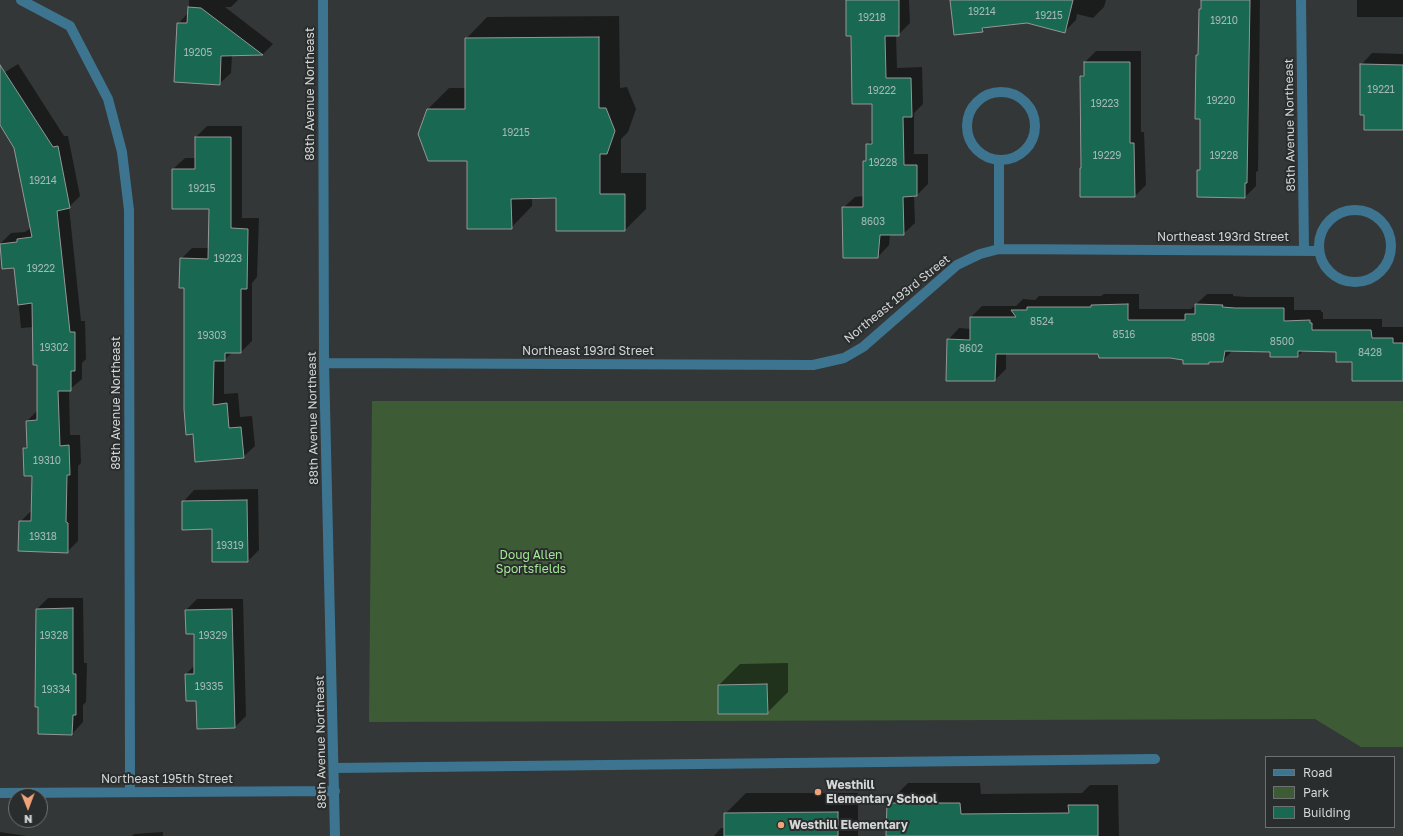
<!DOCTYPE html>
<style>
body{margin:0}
#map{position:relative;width:1403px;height:836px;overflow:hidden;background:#343737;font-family:"Golos Text",sans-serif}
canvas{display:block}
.legend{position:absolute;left:1265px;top:756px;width:130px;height:72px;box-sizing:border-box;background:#2a2d2d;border:1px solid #6e7171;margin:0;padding:5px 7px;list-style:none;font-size:12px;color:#d4d6d6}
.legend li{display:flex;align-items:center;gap:8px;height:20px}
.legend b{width:20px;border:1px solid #6e7171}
.north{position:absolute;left:8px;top:788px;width:40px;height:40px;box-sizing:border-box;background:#2a2d2d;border:1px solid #6e7171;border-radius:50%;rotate:179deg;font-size:11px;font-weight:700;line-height:16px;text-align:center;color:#d4d6d6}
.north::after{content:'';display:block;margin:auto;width:14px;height:18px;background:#f0a279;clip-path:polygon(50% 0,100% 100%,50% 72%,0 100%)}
</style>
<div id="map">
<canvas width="1403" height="836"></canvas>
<ul class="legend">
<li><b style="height:5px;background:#3d7591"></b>Road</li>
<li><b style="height:11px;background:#3d5c36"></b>Park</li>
<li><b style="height:11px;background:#196852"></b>Building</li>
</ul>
<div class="north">N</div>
</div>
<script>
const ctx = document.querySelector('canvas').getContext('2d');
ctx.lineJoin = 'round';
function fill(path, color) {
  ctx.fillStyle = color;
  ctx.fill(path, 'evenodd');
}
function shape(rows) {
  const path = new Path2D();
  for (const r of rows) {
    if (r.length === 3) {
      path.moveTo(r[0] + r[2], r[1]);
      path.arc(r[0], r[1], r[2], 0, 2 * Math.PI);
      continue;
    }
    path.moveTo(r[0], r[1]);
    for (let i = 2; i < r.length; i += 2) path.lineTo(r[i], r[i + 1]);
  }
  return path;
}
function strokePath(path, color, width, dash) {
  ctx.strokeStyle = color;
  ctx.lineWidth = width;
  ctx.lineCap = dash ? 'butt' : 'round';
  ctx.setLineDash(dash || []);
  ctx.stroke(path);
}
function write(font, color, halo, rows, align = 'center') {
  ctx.font = font + ' "Golos Text",sans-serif';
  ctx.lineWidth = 4;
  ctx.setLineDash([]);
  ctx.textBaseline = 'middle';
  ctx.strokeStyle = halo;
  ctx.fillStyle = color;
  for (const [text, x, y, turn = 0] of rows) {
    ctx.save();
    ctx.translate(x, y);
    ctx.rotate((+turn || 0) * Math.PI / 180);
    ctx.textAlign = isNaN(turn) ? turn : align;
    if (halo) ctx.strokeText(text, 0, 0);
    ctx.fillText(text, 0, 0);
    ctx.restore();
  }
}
const green = shape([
 [372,401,1403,401,1403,747,1361,747,1315,719,369,722]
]);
const shadow = shape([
 [189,0,238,0,231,7,225,7,273,44,263,54,232,55,231,73,219,84,178,24,189,12],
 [847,0,909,0,910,23,898,35,896,35,897,68,922,67,923,104,914,113,914,154,928,154,928,184,917,195,914,196,915,223,903,234,890,234,889,245,878,257,843,208,855,197,864,196,864,162,867,159,867,145,873,139,873,103,852,35],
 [951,0,1106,0,1104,7,1093,18,1077,14,1076,20,1064,32,1027,22,986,27,982,31],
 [1201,0,1260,0,1258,171,1256,172,1256,186,1245,197,1198,171,1201,168,1201,118,1197,55,1199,52],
 [1357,0,1403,0,1403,17,1357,17],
 [619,16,620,88,627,87,636,109,628,132,621,139,621,173,646,173,646,209,625,230,557,197,532,197,532,206,511,228,468,160,428,109,449,88,466,88,466,39,487,17],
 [1096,51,1141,51,1141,132,1144,132,1146,185,1135,196,1081,76,1085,73,1085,62],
 [1372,53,1403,54,1403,129,1365,114,1361,65],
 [18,64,64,136,68,136,80,196,69,207,81,321,85,321,86,359,82,363,82,379,69,390,70,435,80,435,81,463,78,466,78,541,67,552,20,522,32,510,33,475,24,448,27,445,27,421,38,410,38,364,34,327,21,328,15,267,0,244,11,233,25,232,31,228,15,147,0,123,0,71,2,74],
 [207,126,242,126,242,218,259,218,257,277,252,283,252,341,241,352,233,352,224,360,224,394,238,393,240,417,252,416,255,446,243,457,196,461,185,287,181,259,192,248,209,248,210,208,173,169,185,158,196,158,196,137],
 [1104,294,1139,294,1139,309,1191,309,1207,294,1233,294,1233,296,1247,297,1294,297,1294,310,1321,310,1321,312,1323,312,1323,319,1382,319,1382,327,1403,327,1403,380,1353,361,1337,351,1304,350,1298,356,1271,351,1233,350,1222,361,1211,361,1209,363,1170,357,1099,353,1006,353,1006,369,995,380,948,340,959,328,971,329,971,317,982,306,1016,306,1023,299,1035,300,1039,296,1101,296],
 [258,489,259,550,248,561,183,502,194,490],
 [48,598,83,598,84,663,87,663,86,702,83,705,83,722,72,734,37,609],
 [197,599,243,599,246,716,235,727,196,700,186,674,195,665,195,633,186,610],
 [788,663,788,692,767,713,719,685,740,664],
 [908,783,980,783,981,794,1082,793,1090,785,1118,785,1119,836,887,836,888,803],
 [746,793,858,793,858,836,714,836,721,828,725,828,725,814],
 [0,832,27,836,0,836],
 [163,832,163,836,132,836,134,834]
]);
const building = shape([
 [846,0,899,0,899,36,885,36,886,78,911,78,912,117,903,117,904,165,917,165,917,196,903,197,904,235,880,235,878,258,843,258,842,207,863,207,863,161,866,161,866,144,872,144,872,104,852,104,851,36,846,36,846,0],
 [950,0,1073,0,1065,33,1027,23,982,28,983,32,954,35,950,0],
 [1201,0,1250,0,1247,183,1245,183,1245,198,1197,197,1197,170,1200,170,1200,119,1195,119,1196,55,1198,55,1199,9,1201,9,1201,0],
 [188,7,201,8,263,55,221,56,220,85,174,82,177,23,187,23,188,7],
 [599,37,599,108,606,108,615,131,607,154,600,154,600,194,625,194,625,231,556,231,556,198,511,199,512,229,467,229,467,161,428,161,418,134,427,109,465,109,465,38,599,37],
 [1084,62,1130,62,1130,143,1134,143,1135,197,1080,197,1080,168,1081,168,1080,76,1084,76,1084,62],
 [1360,64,1403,65,1403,130,1364,130,1364,115,1360,115,1360,64],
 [0,65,53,147,58,146,70,208,57,211,70,332,75,332,75,371,71,371,71,391,58,391,60,446,69,445,70,475,67,475,66,522,68,523,68,553,18,551,19,521,31,521,32,476,24,476,23,448,27,448,26,421,37,420,37,365,33,365,32,303,18,305,14,268,2,269,0,244,17,242,17,239,32,237,14,148,0,125,0,65],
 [195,137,231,137,231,228,248,229,247,289,241,289,241,353,225,353,225,361,214,361,213,405,227,403,229,428,241,427,244,458,195,462,193,434,186,435,184,409,184,288,179,288,180,258,208,259,209,209,172,209,172,169,195,169,195,137],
 [1128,304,1128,320,1185,320,1185,314,1195,314,1195,304,1223,305,1222,307,1235,308,1284,308,1284,321,1310,320,1310,323,1312,323,1312,330,1371,330,1372,338,1393,338,1393,343,1403,343,1403,381,1352,381,1352,362,1336,362,1336,352,1298,351,1298,357,1270,357,1270,352,1225,351,1223,362,1209,362,1209,364,1183,364,1183,360,1170,358,1099,358,1098,354,996,354,995,381,946,381,947,339,970,340,970,317,1016,317,1011,310,1027,310,1027,307,1091,307,1091,305,1128,304],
 [247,500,248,562,212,562,212,529,182,530,182,501,247,500],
 [73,608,73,674,76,674,76,715,73,715,72,735,38,734,38,707,35,707,36,609,73,608],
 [232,609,235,728,197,729,196,701,186,701,185,674,194,674,194,634,186,634,185,610,232,609],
 [767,684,768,714,718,714,718,685,767,684],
 [887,803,960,803,961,814,1069,813,1068,805,1098,805,1098,836,886,836,887,803],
 [838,812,838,836,724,836,724,813,838,812]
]);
const minor = shape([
 [21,0,70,26,108,99,122,152,129,210,130,792],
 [323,0,324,363,335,836],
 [1301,0,1304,251],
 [1001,126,34],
 [999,160,999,249],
 [1355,246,36],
 [324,363,813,365,844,358,863,347,957,265,980,254,999,249,1318,251],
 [335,768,1155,759],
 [0,793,335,791]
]);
const markers = [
 [818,792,4,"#f0a279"],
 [781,825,4,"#f0a279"]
];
const numberNames = [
 ["19214",982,12],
 ["19215",1049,16],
 ["19218",872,18],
 ["19210",1224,21],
 ["19205",198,53],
 ["19221",1381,90],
 ["19222",882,91],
 ["19220",1221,101],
 ["19223",1105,104],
 ["19215",516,133],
 ["19229",1107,156],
 ["19228",1224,156],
 ["19228",883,163],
 ["19214",43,181],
 ["19215",202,189],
 ["8603",873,222],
 ["19223",228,259],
 ["19222",41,269],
 ["8524",1042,322],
 ["8516",1124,335],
 ["19303",212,336],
 ["8508",1203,338],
 ["8500",1282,342],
 ["19302",54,348],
 ["8602",971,349],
 ["8428",1370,353],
 ["19310",47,461],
 ["19318",43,537],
 ["19319",230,546],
 ["19328",54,636],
 ["19329",213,636],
 ["19335",209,687],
 ["19334",56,690]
];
const streetNames = [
 ["88th Avenue Northeast",310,94,-90],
 ["85th Avenue Northeast",1290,125,-91],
 ["Northeast 193rd Street",1223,237],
 ["Northeast 193rd Street",897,299,-39],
 ["Northeast 193rd Street",588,351],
 ["89th Avenue Northeast",116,403,-90],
 ["88th Avenue Northeast",313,418,-91],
 ["88th Avenue Northeast",321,742,-91],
 ["Northeast 195th Street",167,779]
];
const parkNames = [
 ["Doug Allen",531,555],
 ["Sportsfields",531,569]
];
const poiNames = [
 ["Westhill",826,785],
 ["Elementary School",826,799],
 ["Westhill Elementary",789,825]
];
fill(green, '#3d5c36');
fill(shadow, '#0007');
fill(building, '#196852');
strokePath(building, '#939795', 1);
strokePath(minor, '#3d7591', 10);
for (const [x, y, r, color] of markers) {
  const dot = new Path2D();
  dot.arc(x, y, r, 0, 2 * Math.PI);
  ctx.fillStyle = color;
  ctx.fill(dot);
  strokePath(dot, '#2a2d2d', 1.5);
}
write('10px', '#a5bab5', null, numberNames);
write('12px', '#d4d6d6', '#2a2d2d', streetNames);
write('12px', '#a3e893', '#2a2d2d', parkNames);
write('bold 12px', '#d4d6d6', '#2a2d2d', poiNames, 'left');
</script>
